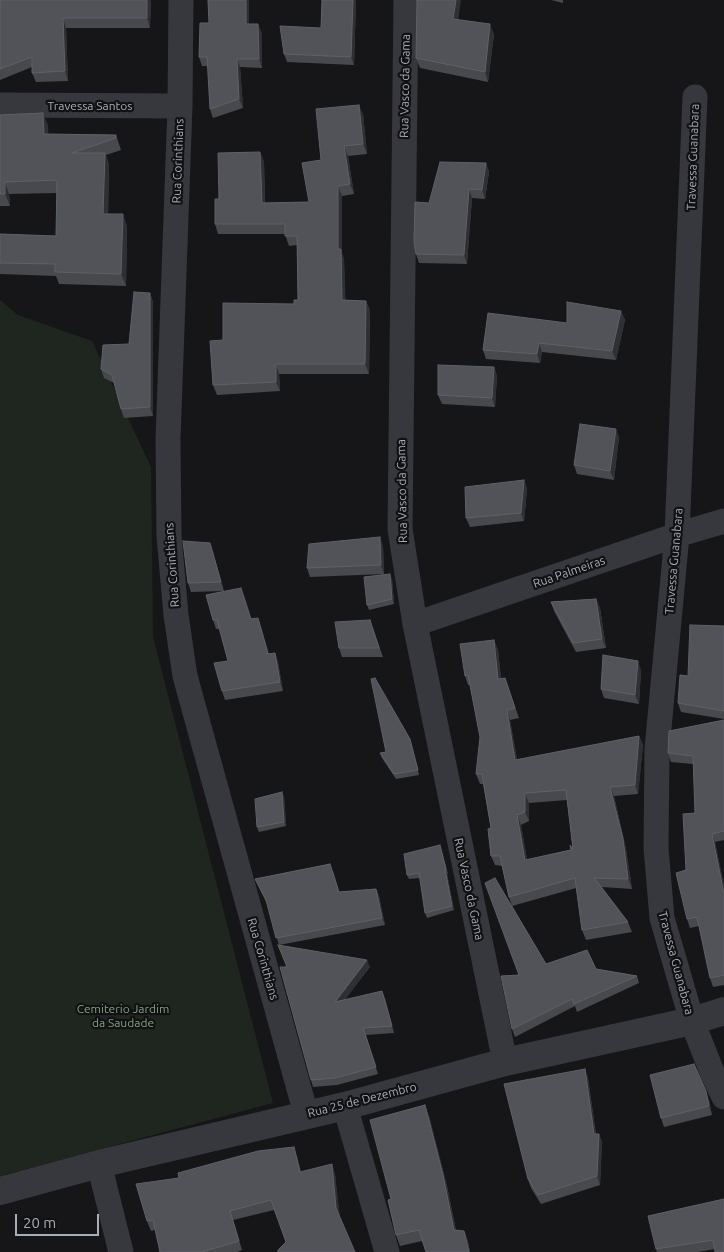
<!DOCTYPE html>
<style>
body{margin:0}
#map{position:relative;width:724px;height:1252px;overflow:hidden;background:#161618;font-family:Ubuntu,sans-serif}
canvas{display:block}
.scale{position:absolute;left:15px;top:1214px;width:84px;height:22px;box-sizing:border-box;border:2px solid #a8adb8;border-top:0;padding-left:6px;font-size:15px;line-height:18px;white-space:nowrap;color:#a8adb8;-webkit-text-stroke:4px #111113;paint-order:stroke}
</style>
<div id="map">
<canvas width="724" height="1252"></canvas>
<div class="scale">20 m</div>
</div>
<script>
const ctx = document.querySelector('canvas').getContext('2d');
ctx.lineJoin = 'round';
function fill(path, color) {
  ctx.fillStyle = color;
  ctx.fill(path, 'evenodd');
}
function shape(rows) {
  const path = new Path2D();
  for (const r of rows) {
    path.moveTo(r[0], r[1]);
    for (let i = 2; i < r.length; i += 2) path.lineTo(r[i], r[i + 1]);
  }
  return path;
}
function strokePath(path, color, width, dash) {
  ctx.strokeStyle = color;
  ctx.lineWidth = width;
  ctx.lineCap = dash ? 'butt' : 'round';
  ctx.setLineDash(dash || []);
  ctx.stroke(path);
}
function write(font, color, halo, rows, align = 'center') {
  ctx.font = font + ' Ubuntu,sans-serif';
  ctx.lineWidth = 4.5;
  ctx.setLineDash([]);
  ctx.textBaseline = 'middle';
  ctx.strokeStyle = halo;
  ctx.fillStyle = color;
  for (const [text, x, y, turn = 0] of rows) {
    ctx.save();
    ctx.translate(x, y);
    ctx.rotate((+turn || 0) * Math.PI / 180);
    ctx.textAlign = isNaN(turn) ? turn : align;
    if (halo) ctx.strokeText(text, 0, 0);
    ctx.fillText(text, 0, 0);
    ctx.restore();
  }
}
const green = shape([
 [0,300,18,315,92,341,151,467,153,637,273,1103,0,1176]
]);
const minor = shape([
 [181,0,180,106,168,439,169,536,176,615,185,676,306,1114],
 [406,0,400,529,415,624,505,1062],
 [695,97,677,535,657,749,656,848,662,918,692,1021,712,1072,724,1097],
 [0,105,180,106],
 [415,624,677,535,724,521],
 [345,1106,387,1252],
 [99,1164,121,1252]
]);
const tertiary = shape([
 [0,1191,99,1164,345,1106,505,1062,692,1021,724,1011]
]);
const wall = shape([
 [0,0,151,0,150,28,66,28,68,81,36,82,32,73,32,67,0,80],
 [208,0,249,0,249,24,262,33,262,68,240,67,243,108,213,118,210,109,208,66,202,66,199,57,209,23],
 [322,0,356,0,354,65,287,62,284,54,321,28],
 [551,0,563,0,563,3],
 [458,20,494,34,488,82,420,68,416,58],
 [363,114,367,154,348,156,354,194,342,196,342,253,344,259,345,300,366,301,370,310,369,374,279,374,280,391,217,395,213,385,223,340,294,304,298,300,297,245,289,246,285,234,218,234,215,224,219,199,260,152,264,162,265,203,309,202,321,160],
 [0,115,48,125,48,134,116,135,121,150,106,155,109,165,108,214,127,226,126,286,59,284,56,276,0,274,0,234,56,236,57,193,9,194,10,206,0,206],
 [486,163,489,172,485,199,472,198,467,264,419,263,416,254],
 [150,293,153,302,153,416,124,418,121,409,114,383,104,378,101,369,129,344],
 [621,311,625,320,616,360,542,352,540,363,486,359,483,350,567,323],
 [494,367,497,376,495,407,442,404,438,395],
 [619,437,614,480,577,474,574,465],
 [524,480,527,489,524,521,470,527,466,518],
 [383,546,384,574,310,577,307,568],
 [213,552,224,591,191,592,188,583],
 [392,579,394,604,369,610,367,605],
 [596,599,600,608,606,648,576,652,554,611,551,602],
 [252,619,261,627,269,654,275,653,278,662,283,691,225,700,222,691,228,661,220,629,216,629,213,620],
 [370,620,383,657,342,657,339,648],
 [724,626,724,719,681,712,678,703,688,676],
 [494,640,498,650,501,678,505,678,519,718,510,720,517,760,639,736,643,745,638,794,614,796,626,849,632,889,602,887,628,922,632,932,586,940,582,930,576,888,512,906,546,964,596,969,637,976,639,983,577,1012,575,1006,515,1037,512,1029,519,975,512,906,509,897,502,866,495,865,491,856,491,828,483,784,480,784,476,774,480,737,470,685,468,685,465,676],
 [567,800,573,849,527,860,521,825,529,821,529,803],
 [641,670,639,704,604,698,601,689],
 [724,720,724,840,715,842,724,886,724,985,713,987,710,978,699,926,690,928,687,919,686,870,695,813,693,764,671,762,668,753],
 [410,739,419,775,396,779,382,758,380,753,386,752],
 [284,796,286,826,259,832,257,827],
 [440,845,448,874,447,874,454,910,427,918,425,913,420,878,409,879,407,875],
 [333,871,339,892,376,889,379,896,385,925,279,945,267,904,255,879],
 [278,945,370,967,344,1000,385,998,394,1033,366,1035,378,1074,337,1085,313,1087,311,1080,287,967],
 [585,1069,588,1078,596,1134,599,1134,602,1142,600,1185,541,1204,531,1188,528,1179],
 [709,1100,712,1115,664,1127,661,1118],
 [429,1116,447,1186,456,1230,464,1231,468,1241,470,1252,426,1252,422,1241,400,1246,396,1235,391,1199],
 [297,1156,301,1172,335,1174,339,1215,286,1242,274,1210,233,1220,242,1250,237,1252,160,1252,155,1230,151,1231,147,1221,179,1178],
 [724,1199,715,1249,698,1252,657,1252,656,1249]
]);
const shadedWall = shape([
 [147,0,151,0,150,28,147,18],
 [246,0,249,0,249,33,246,24],
 [353,0,356,0,354,65,351,57],
 [456,0,461,0,457,29,453,19],
 [63,18,66,28,68,81,65,71],
 [258,24,262,33,262,68,259,59],
 [490,24,494,34,488,82,485,72],
 [237,59,240,67,243,108,239,99],
 [359,105,363,114,367,154,363,144],
 [43,113,48,125,49,146,44,134],
 [344,146,348,156,354,194,350,184],
 [260,152,264,162,265,213,262,203],
 [105,153,109,165,108,226,103,214],
 [486,163,489,172,485,199,482,190],
 [5,182,9,194,10,206,5,194],
 [338,186,342,196,342,253,344,259,346,310,342,300,338,249],
 [469,189,472,198,467,264,464,255],
 [123,214,127,226,126,286,121,274],
 [150,293,153,302,153,416,150,407],
 [366,301,370,310,369,374,365,364],
 [621,311,625,320,616,360,612,351],
 [539,343,542,352,540,363,537,354],
 [276,364,279,374,280,391,276,382],
 [494,367,497,376,495,407,492,398],
 [616,429,619,437,614,480,610,471],
 [524,480,527,489,524,521,521,513],
 [380,537,383,546,384,574,381,565],
 [210,543,213,552,224,591,221,582],
 [390,574,392,579,394,604,392,599],
 [596,599,600,608,606,648,602,639],
 [258,618,261,627,271,663,268,654],
 [494,640,498,650,502,689,498,679],
 [275,653,278,662,283,691,280,682],
 [638,661,641,670,639,704,635,695],
 [507,710,510,720,519,770,515,760],
 [639,736,643,745,638,794,635,785],
 [610,787,614,796,626,849,632,889,628,879],
 [282,792,284,796,286,826,284,822],
 [525,793,529,803,529,821,525,812],
 [517,815,521,825,529,870,525,860],
 [712,834,715,842,724,886,724,894],
 [445,869,447,874,454,910,452,906],
 [376,889,379,896,385,925,382,918],
 [367,960,370,967,338,1009,335,1002],
 [382,991,385,998,394,1033],
 [585,1069,588,1078,597,1143,594,1134],
 [706,1091,709,1100,712,1115,709,1106],
 [425,1105,429,1116,447,1186,458,1241,454,1230],
 [599,1134,602,1142,600,1185,597,1176],
 [294,1147,297,1156,303,1181,300,1172],
 [332,1164,335,1174,340,1217,336,1208],
 [464,1231,468,1241,470,1252,469,1252]
]);
const building = shape([
 [0,0,147,0,147,18,63,18,65,71,32,73,32,57,0,69,0,0],
 [208,0,246,0,246,24,258,24,259,59,237,59,239,99,210,109,207,57,199,57,200,23,209,23,208,0],
 [322,0,353,0,351,57,284,54,280,26,321,28,322,0],
 [417,0,456,0,453,19,490,24,485,72,416,58,417,0],
 [359,105,363,144,344,146,350,184,338,186,338,249,341,249,342,300,366,301,365,364,276,364,276,382,213,385,210,341,223,340,223,303,294,304,294,300,298,300,297,236,285,236,285,224,215,224,215,199,219,199,218,153,260,152,262,203,309,202,302,163,321,160,316,109,359,105],
 [43,113,44,134,116,135,116,138,72,153,105,153,103,214,123,214,121,274,55,272,55,264,0,263,0,234,56,236,57,180,5,182,5,194,0,194,0,115,43,113],
 [440,162,486,163,482,190,469,189,464,255,416,254,414,241,415,202,429,203,440,162],
 [134,292,150,293,150,407,121,409,112,375,101,369,103,345,129,344,134,292],
 [567,302,621,311,612,351,539,343,537,354,483,350,488,313,567,323,567,302],
 [438,365,494,367,492,398,438,395,438,365],
 [580,424,616,429,610,471,574,465,580,424],
 [524,480,521,513,466,518,465,487,524,480],
 [380,537,381,565,307,568,309,544,380,537],
 [183,541,210,543,221,582,188,583,183,541],
 [390,574,392,599,367,605,364,577,390,574],
 [241,588,251,619,258,618,268,654,275,653,280,682,222,691,214,663,228,661,217,620,213,620,206,595,241,588],
 [596,599,602,639,573,643,551,602,596,599],
 [370,620,379,648,339,648,335,622,370,620],
 [690,625,724,626,724,711,678,703,680,675,688,676,690,625],
 [494,640,498,679,505,678,515,708,507,710,515,760,639,736,635,785,610,787,623,839,628,879,594,878,628,922,582,930,575,878,509,897,500,856,491,856,488,829,491,828,482,774,476,774,480,737,468,675,465,676,460,644,494,640],
 [566,790,573,849,570,845,571,850,525,860,517,815,525,812,525,793,566,790],
 [603,655,638,661,635,695,601,689,603,655],
 [375,678,410,739,418,770,394,774,380,753,386,752,371,679,375,678],
 [724,720,724,831,712,834,724,894,724,975,710,978,697,917,687,919,676,873,686,870,683,814,695,813,693,756,668,753,669,731,724,720],
 [282,792,284,822,257,827,255,799,282,792],
 [440,845,446,869,445,869,452,906,425,913,419,873,407,875,404,854,440,845],
 [330,864,339,892,376,889,382,918,276,938,266,900,255,879,330,864],
 [495,878,546,964,587,950,596,969,637,976,574,1004,572,999,512,1029,501,976,519,975,485,883,495,878],
 [278,945,367,960,335,1002,382,991,392,1026,363,1028,376,1067,335,1078,311,1080,280,967,287,967,278,945],
 [694,1064,706,1091,709,1106,661,1118,650,1075,694,1064],
 [585,1069,594,1134,599,1134,597,1176,538,1195,528,1179,504,1084,585,1069],
 [425,1105,443,1175,454,1230,464,1231,469,1252,426,1252,419,1230,396,1235,388,1200,391,1199,370,1120,425,1105],
 [294,1147,300,1172,332,1164,336,1208,355,1252,278,1252,278,1250,286,1242,271,1200,230,1211,239,1241,202,1252,160,1252,153,1220,147,1221,136,1184,179,1178,178,1173,258,1151,294,1147],
 [724,1199,724,1252,715,1252,713,1240,656,1249,648,1216,724,1199]
]);
const streetNames = [
 ["Rua Vasco da Gama",405,86,-89],
 ["Travessa Santos",90,106],
 ["Travessa Guanabara",693,157,-88],
 ["Rua Corinthians",178,161,-88],
 ["Rua Vasco da Gama",402,491,-91],
 ["Travessa Guanabara",674,561,-85],
 ["Rua Corinthians",172,565,-94],
 ["Rua Palmeiras",569,572,-19],
 ["Rua Vasco da Gama",469,889,78],
 ["Rua Corinthians",263,959,74],
 ["Travessa Guanabara",676,963,75],
 ["Rua 25 de Dezembro",362,1100,-14]
];
const parkNames = [
 ["Cemiterio Jardim",123,1009],
 ["da Saudade",123,1023]
];
fill(green, '#1e261f');
strokePath(minor, '#37383d', 25);
strokePath(tertiary, '#37383d', 28);
fill(wall, '#47494d');
fill(shadedWall, '#2f3033');
fill(building, '#525359');
strokePath(building, '#5f6168', 1);
write('12px', '#a8adb8', '#111113', streetNames);
write('12px', '#7fa381', '#111113', parkNames);
</script>
